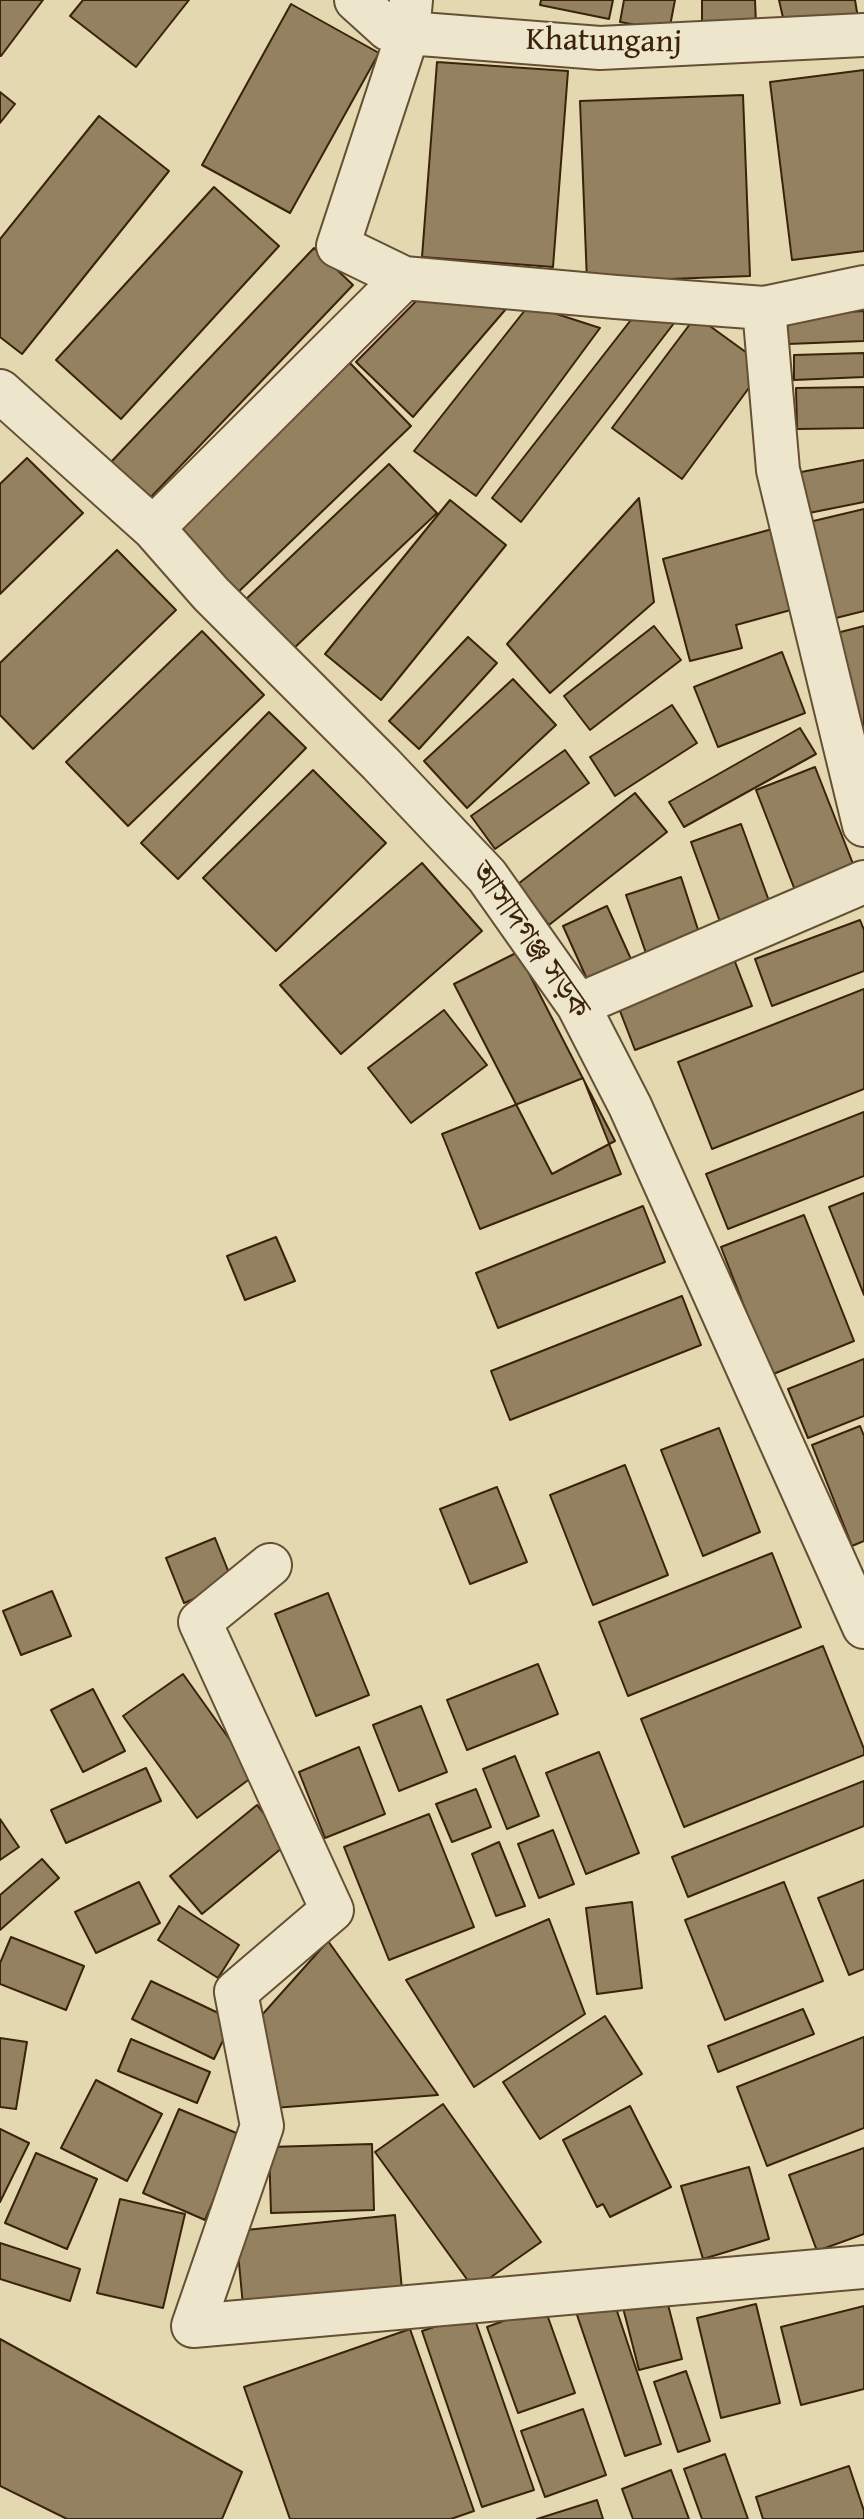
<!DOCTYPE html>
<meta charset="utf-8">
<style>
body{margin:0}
canvas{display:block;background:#e4d8b0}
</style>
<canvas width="864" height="2519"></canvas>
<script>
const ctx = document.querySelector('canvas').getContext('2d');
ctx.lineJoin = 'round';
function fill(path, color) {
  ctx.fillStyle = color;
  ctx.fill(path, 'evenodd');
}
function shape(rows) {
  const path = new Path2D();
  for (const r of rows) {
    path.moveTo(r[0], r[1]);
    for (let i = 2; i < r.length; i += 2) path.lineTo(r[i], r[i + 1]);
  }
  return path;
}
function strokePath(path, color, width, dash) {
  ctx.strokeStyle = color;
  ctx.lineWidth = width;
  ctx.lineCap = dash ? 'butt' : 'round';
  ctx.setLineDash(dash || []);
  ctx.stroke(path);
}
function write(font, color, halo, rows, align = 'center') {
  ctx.font = font + ' "Gentium Book Plus","Noto Serif Bengali",serif';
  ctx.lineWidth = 6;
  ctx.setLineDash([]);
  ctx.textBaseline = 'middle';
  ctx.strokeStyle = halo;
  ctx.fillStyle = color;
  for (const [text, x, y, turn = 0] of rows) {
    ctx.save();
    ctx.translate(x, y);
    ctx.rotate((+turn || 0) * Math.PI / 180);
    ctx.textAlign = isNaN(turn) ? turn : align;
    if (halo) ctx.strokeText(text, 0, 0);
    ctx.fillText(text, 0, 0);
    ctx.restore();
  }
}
const building = shape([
 [0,0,43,0,1,56,0,56,0,0],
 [83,0,189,0,136,67,70,16,83,0],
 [541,0,613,0,609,19,540,5,541,0],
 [624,0,675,0,669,31,620,22,624,0],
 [702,0,755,0,756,24,702,24,702,0],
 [779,0,855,0,858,18,786,31,779,0],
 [291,4,379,53,290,213,202,165,291,4],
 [437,62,568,71,553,267,422,257,437,62],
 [864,70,864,251,792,260,770,82,864,70],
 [0,92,15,104,0,123,0,92],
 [743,95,750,276,587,282,580,101,743,95],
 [99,116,169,171,22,354,0,337,0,239,99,116],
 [214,187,279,246,121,419,56,360,214,187],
 [314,248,353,285,150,498,111,462,314,248],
 [427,290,518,295,413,417,356,362,427,290],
 [529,305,600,328,476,496,414,451,529,305],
 [864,311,864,341,788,344,787,315,864,311],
 [634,316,678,318,521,522,492,498,634,316],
 [696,316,765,366,682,479,612,428,696,316],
 [864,353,864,377,794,380,794,355,864,353],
 [347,360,411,426,232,598,168,531,347,360],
 [864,387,864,428,797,429,796,388,864,387],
 [27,458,83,513,0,594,0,484,27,458],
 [864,460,864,502,804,514,796,473,864,460],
 [389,464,437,513,292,650,244,601,389,464],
 [639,498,654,602,550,693,507,644,639,498],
 [450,500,506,545,381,700,325,654,450,500],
 [864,509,864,611,828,620,805,523,864,509],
 [776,528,798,608,736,625,742,648,690,661,663,559,776,528],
 [117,550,176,610,33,749,0,715,0,663,117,550],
 [654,626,681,660,590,730,564,696,654,626],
 [864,626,864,733,857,735,829,635,864,626],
 [202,631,264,695,128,826,66,762,202,631],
 [468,637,497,663,419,749,389,721,468,637],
 [782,652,805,713,718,747,694,687,782,652],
 [513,679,556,725,467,808,424,761,513,679],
 [672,705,697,743,615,796,590,757,672,705],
 [269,712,306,748,178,879,141,843,269,712],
 [800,728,816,754,684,827,669,802,800,728],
 [565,750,589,783,495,849,471,816,565,750],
 [815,767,857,874,798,898,756,790,815,767],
 [313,770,386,843,276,951,203,878,313,770],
 [635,793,667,832,549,925,518,884,635,793],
 [741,824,773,912,723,930,691,842,741,824],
 [422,863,482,931,341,1054,280,985,422,863],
 [681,877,702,942,648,959,626,895,681,877],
 [607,906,635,968,591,988,563,926,607,906],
 [860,920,864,930,864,971,772,1006,755,959,860,920],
 [518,952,615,1141,552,1174,454,984,518,952],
 [732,954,752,1006,635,1050,615,998,732,954],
 [864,989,864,1089,712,1149,678,1062,864,989],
 [444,1010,487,1065,411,1123,368,1068,444,1010],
 [583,1078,621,1174,480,1229,442,1134,583,1078],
 [864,1112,864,1176,728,1229,706,1174,864,1112],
 [864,1193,864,1295,829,1207,864,1193],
 [643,1206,665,1262,498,1328,476,1273,643,1206],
 [804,1215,854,1341,771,1375,721,1247,804,1215],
 [276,1237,295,1281,245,1300,227,1256,276,1237],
 [682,1296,701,1345,510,1420,491,1371,682,1296],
 [864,1359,864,1416,808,1438,788,1389,864,1359],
 [860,1426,864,1436,864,1541,852,1546,812,1445,860,1426],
 [719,1428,760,1532,703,1556,661,1450,719,1428],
 [625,1465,668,1575,593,1605,550,1495,625,1465],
 [497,1487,527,1562,470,1584,440,1509,497,1487],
 [215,1538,233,1583,184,1603,166,1558,215,1538],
 [772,1553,801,1627,628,1696,599,1622,772,1553],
 [52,1591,71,1636,21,1655,3,1611,52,1591],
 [328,1593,369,1695,316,1716,275,1614,328,1593],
 [823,1646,864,1749,864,1755,684,1827,641,1719,823,1646],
 [538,1664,558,1714,467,1750,447,1700,538,1664],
 [183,1674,255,1775,197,1818,123,1716,183,1674],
 [93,1689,125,1751,83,1772,51,1710,93,1689],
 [421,1706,447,1772,399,1791,373,1725,421,1706],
 [359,1747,385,1814,325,1838,299,1772,359,1747],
 [599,1752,639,1853,586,1874,546,1773,599,1752],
 [515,1756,539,1816,507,1829,483,1769,515,1756],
 [146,1768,161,1801,66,1843,51,1810,146,1768],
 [864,1781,864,1826,688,1897,672,1857,864,1781],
 [476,1789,491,1827,452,1842,436,1804,476,1789],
 [257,1805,288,1843,202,1914,170,1876,257,1805],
 [429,1814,474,1927,389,1960,344,1847,429,1814],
 [0,1819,19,1847,0,1860,0,1819],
 [553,1830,574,1884,539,1898,518,1844,553,1830],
 [499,1842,525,1906,496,1916,472,1854,499,1842],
 [42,1859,59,1878,0,1930,0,1895,42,1859],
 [864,1880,864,1969,849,1975,818,1898,864,1880],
 [139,1882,160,1923,96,1953,75,1912,139,1882],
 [784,1882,823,1981,725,2020,685,1920,784,1882],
 [632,1902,642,1988,597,1994,586,1908,632,1902],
 [179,1906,239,1945,218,1978,158,1940,179,1906],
 [549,1919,585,2014,474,2087,406,1980,549,1919],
 [11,1937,84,1966,66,2010,0,1984,0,1963,11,1937],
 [328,1941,438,2095,274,2108,261,2016,328,1941],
 [151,1981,233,2020,214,2059,132,2019,151,1981],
 [803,2009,814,2034,718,2072,708,2046,803,2009],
 [605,2016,642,2074,540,2139,503,2082,605,2016],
 [864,2037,864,2128,767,2166,737,2087,864,2037],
 [0,2038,27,2042,16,2109,0,2107,0,2038],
 [131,2039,210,2072,197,2103,118,2071,131,2039],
 [96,2080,162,2114,127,2181,61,2148,96,2080],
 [443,2104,541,2242,474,2289,375,2152,443,2104],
 [630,2106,671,2187,610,2217,603,2204,597,2207,563,2140,630,2106],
 [179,2109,241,2135,205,2220,143,2193,179,2109],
 [0,2129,29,2143,0,2202,0,2129],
 [372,2144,374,2210,271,2213,269,2147,372,2144],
 [864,2148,864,2234,817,2251,789,2175,864,2148],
 [36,2153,97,2179,67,2249,5,2223,36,2153],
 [749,2167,769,2239,703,2259,681,2186,749,2167],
 [120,2199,185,2214,163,2308,97,2293,120,2199],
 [395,2215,402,2290,243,2306,236,2231,395,2215],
 [0,2243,80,2269,70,2301,0,2279,0,2243],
 [664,2289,682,2359,639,2370,621,2300,664,2289],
 [613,2299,661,2444,625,2456,576,2312,613,2299],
 [756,2304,780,2403,721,2418,697,2318,756,2304],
 [544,2306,575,2393,518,2413,487,2327,544,2306],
 [864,2306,864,2389,801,2405,781,2327,864,2306],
 [473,2314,534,2490,482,2507,422,2331,473,2314],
 [410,2329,474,2511,451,2519,290,2519,244,2387,410,2329],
 [0,2339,242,2472,222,2519,67,2519,0,2486,0,2339],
 [686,2371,710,2441,678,2452,654,2382,686,2371],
 [583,2409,606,2475,545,2497,521,2431,583,2409],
 [725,2454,748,2519,702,2519,684,2469,725,2454],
 [849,2466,864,2511,864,2519,763,2519,756,2497,849,2466],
 [671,2470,689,2519,633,2519,622,2489,671,2470],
 [597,2500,603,2519,537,2519,597,2500]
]);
const minor = shape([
 [356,0,388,29,408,33,600,48,864,35],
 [411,0,408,33,338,246,404,278,616,297,764,308,864,287],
 [764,308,778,470,864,825],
 [0,391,153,528,211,594,380,763,487,876,578,1005,630,1106,864,1627],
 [153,528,404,278],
 [578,1005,864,882],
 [270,1565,200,1622,332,1910,236,1992,262,2126,193,2326,864,2267]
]);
const streetNames = [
 ["Khatunganj",604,42,1],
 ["আসাদগঞ্জ সড়ক",529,941,55]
];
fill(building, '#938160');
strokePath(building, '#3b220a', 2);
strokePath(minor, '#655034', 46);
strokePath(minor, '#ede6cc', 42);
write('32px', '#3b220a', '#ede6cc', streetNames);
</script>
